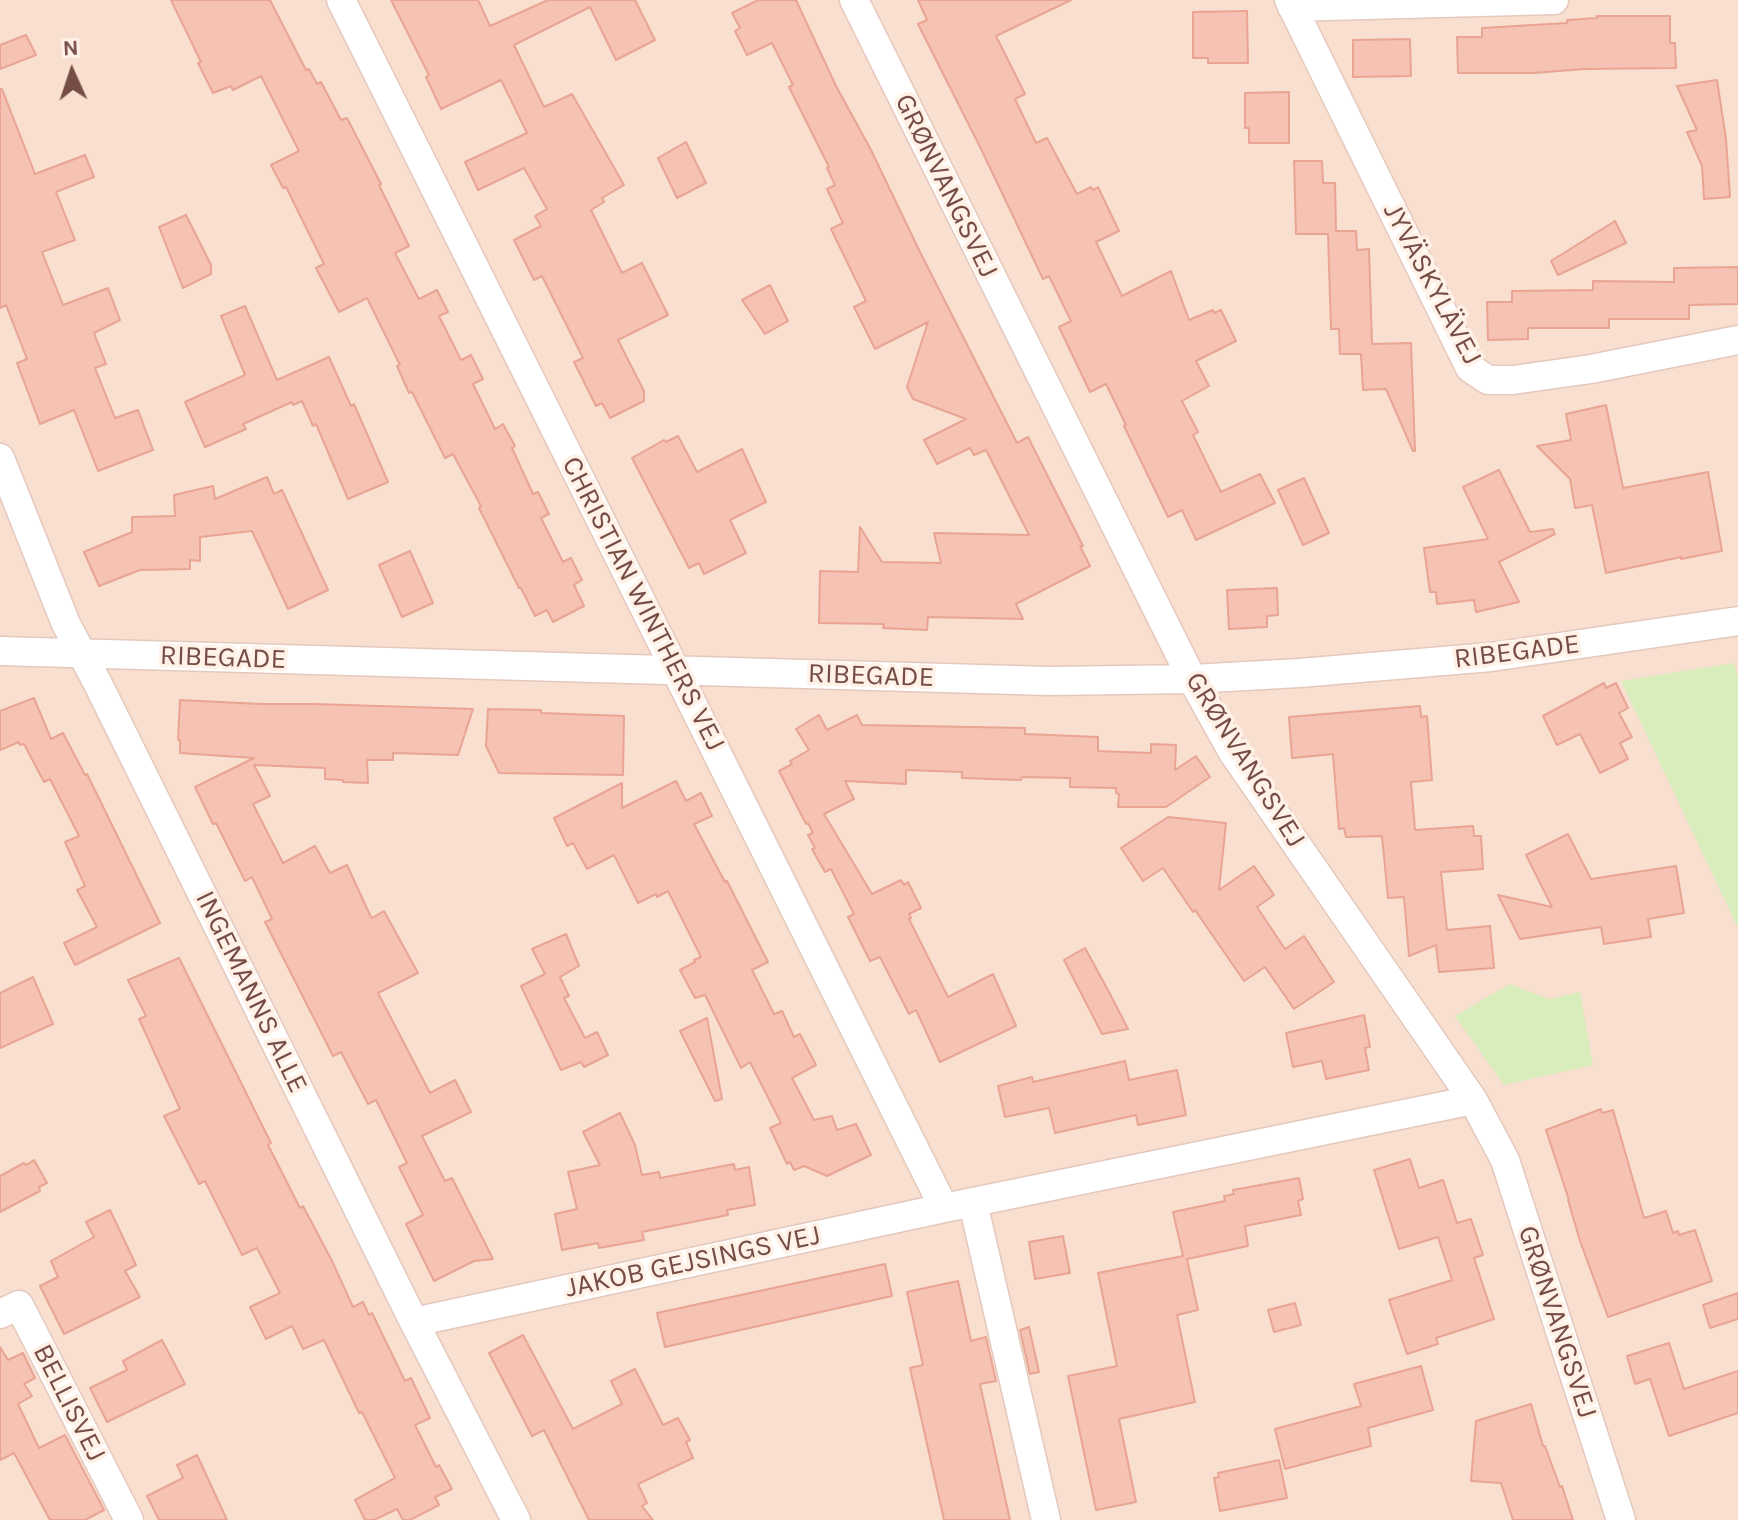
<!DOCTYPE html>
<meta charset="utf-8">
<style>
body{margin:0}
#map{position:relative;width:1738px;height:1520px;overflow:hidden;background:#feecde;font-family:Karla,sans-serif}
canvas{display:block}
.north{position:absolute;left:32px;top:32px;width:80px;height:80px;-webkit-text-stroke:6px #fff1e6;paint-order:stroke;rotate:357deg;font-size:22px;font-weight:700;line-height:32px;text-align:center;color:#754d45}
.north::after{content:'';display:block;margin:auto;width:28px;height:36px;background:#754d45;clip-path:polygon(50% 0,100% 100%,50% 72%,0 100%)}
</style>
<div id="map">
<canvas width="1738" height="1520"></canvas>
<div class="north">N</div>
</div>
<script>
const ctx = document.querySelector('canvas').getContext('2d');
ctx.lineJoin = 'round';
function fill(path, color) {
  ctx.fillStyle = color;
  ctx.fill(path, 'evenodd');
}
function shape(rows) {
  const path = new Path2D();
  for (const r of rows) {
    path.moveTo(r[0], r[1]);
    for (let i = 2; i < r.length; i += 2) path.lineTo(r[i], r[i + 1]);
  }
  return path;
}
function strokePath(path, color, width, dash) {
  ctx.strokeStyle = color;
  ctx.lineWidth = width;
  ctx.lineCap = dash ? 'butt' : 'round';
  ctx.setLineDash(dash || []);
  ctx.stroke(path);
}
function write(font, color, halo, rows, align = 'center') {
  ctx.font = font + ' Karla,sans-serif';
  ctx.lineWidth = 7;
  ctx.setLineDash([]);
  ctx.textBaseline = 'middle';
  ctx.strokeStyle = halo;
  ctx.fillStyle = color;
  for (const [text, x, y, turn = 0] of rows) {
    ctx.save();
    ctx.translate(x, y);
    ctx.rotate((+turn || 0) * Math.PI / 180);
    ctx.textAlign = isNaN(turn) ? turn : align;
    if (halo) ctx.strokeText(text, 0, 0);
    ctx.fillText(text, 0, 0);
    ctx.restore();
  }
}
const residential = shape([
 [0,0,1738,0,1738,1520,0,1520]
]);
const green = shape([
 [1734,663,1738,677,1738,928,1621,681],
 [1510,984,1549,999,1580,992,1593,1065,1504,1085,1455,1016]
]);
const building = shape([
 [171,0,270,0,306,70,309,69,317,84,321,82,341,120,347,118,381,184,379,185,409,246,395,253,419,299,437,290,448,312,439,316,461,360,471,355,483,379,473,384,495,429,503,424,515,446,512,448,533,494,538,492,549,514,541,518,563,562,571,558,582,580,574,585,584,606,553,622,547,610,535,616,521,588,519,588,479,508,481,506,453,454,445,458,412,392,409,393,397,366,400,365,367,298,339,312,316,268,324,264,286,187,283,188,271,165,299,151,261,76,233,90,231,86,213,93,198,63,201,62,171,0],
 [391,0,478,0,490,26,548,0,635,0,655,40,616,60,590,7,514,45,544,107,572,94,624,185,602,198,604,202,591,210,622,273,642,263,668,315,618,340,644,391,644,401,610,418,602,403,596,406,574,362,583,358,542,276,534,280,514,240,541,226,535,216,547,209,524,168,478,190,465,162,527,133,501,80,441,109,426,77,429,75,391,0],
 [758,0,796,0,836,86,870,148,920,252,1017,443,1028,437,1083,546,1080,546,1090,566,1016,604,1023,619,928,617,927,630,883,628,884,624,819,623,820,571,858,572,860,527,882,562,941,563,934,533,1029,535,986,450,974,455,970,448,937,464,924,440,966,419,913,399,907,387,928,322,875,349,854,307,866,301,831,229,843,223,827,189,835,185,827,168,829,167,789,87,793,85,772,43,747,55,735,31,740,28,732,13,758,0],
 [918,0,1071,0,996,36,1025,94,1015,99,1036,143,1047,138,1077,194,1091,187,1093,190,1098,187,1119,231,1096,242,1122,296,1171,271,1189,320,1213,310,1214,313,1221,310,1236,341,1196,361,1209,386,1182,401,1198,432,1193,435,1221,492,1260,474,1275,503,1196,540,1182,510,1168,517,1124,426,1126,425,1106,384,1090,392,1059,327,1071,321,1049,276,1043,279,981,149,918,24,927,20,918,0],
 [1247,11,1248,63,1208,63,1208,58,1193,58,1193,12,1247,11],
 [1597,16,1670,16,1670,43,1675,43,1676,68,1585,69,1533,73,1458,73,1457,37,1482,37,1482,28,1567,23,1567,20,1597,18,1597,16],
 [26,35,36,55,0,69,0,45,26,35],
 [1410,39,1411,76,1353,77,1353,40,1410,39],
 [1717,80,1726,139,1730,197,1704,199,1702,166,1687,132,1697,130,1677,86,1717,80],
 [0,89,2,89,35,174,85,155,94,177,56,192,75,240,42,252,63,305,108,288,120,320,94,333,106,364,95,368,115,418,138,410,153,450,98,471,74,410,40,424,17,363,27,359,6,305,0,308,0,89],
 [1289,92,1289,143,1249,143,1249,128,1245,128,1245,93,1289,92],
 [686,142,706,183,677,198,658,158,686,142],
 [1294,161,1322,161,1323,183,1335,183,1336,231,1356,231,1357,250,1369,249,1372,344,1411,343,1415,451,1413,451,1386,389,1363,390,1361,354,1340,354,1339,329,1331,329,1328,234,1296,234,1294,161],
 [186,215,211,265,211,274,183,288,159,227,186,215],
 [1615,221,1626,243,1558,275,1551,261,1615,221],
 [1738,267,1738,304,1689,305,1689,319,1609,319,1609,328,1528,328,1528,339,1488,340,1487,302,1512,302,1512,291,1593,290,1593,281,1674,282,1674,268,1738,267],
 [770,285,788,321,765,334,742,300,770,285],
 [245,306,277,380,329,357,351,406,354,404,388,482,348,499,316,424,313,426,302,401,293,405,292,402,243,424,246,429,205,447,185,402,245,375,221,316,245,306],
 [1606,405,1623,488,1708,472,1722,551,1681,559,1681,557,1606,573,1592,505,1575,508,1570,479,1537,446,1571,440,1566,414,1606,405],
 [678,436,697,472,742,449,766,502,730,520,746,553,704,574,699,563,689,568,632,458,664,440,666,442,678,436],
 [1499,470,1530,532,1553,529,1555,534,1499,562,1519,602,1476,612,1474,600,1437,604,1436,592,1430,592,1424,548,1488,539,1463,487,1499,470],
 [267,477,274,494,282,490,328,590,288,609,252,531,200,537,200,561,190,560,190,569,140,570,99,586,84,552,132,532,132,517,175,516,174,495,213,486,215,499,267,477],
 [1304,478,1329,533,1303,545,1278,490,1304,478],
 [410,551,433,603,402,617,379,565,410,551],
 [1277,588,1278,615,1267,616,1267,627,1229,629,1227,590,1277,588],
 [1604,683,1606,688,1616,683,1628,708,1619,713,1632,737,1620,743,1628,759,1600,773,1580,734,1557,745,1543,716,1604,683],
 [34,698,51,739,63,733,85,775,87,774,160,923,75,965,64,943,97,927,77,890,85,886,65,842,79,836,50,779,44,782,24,744,20,745,19,742,0,750,0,711,34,698],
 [180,700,260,704,314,704,473,709,458,755,393,753,393,760,367,760,368,783,343,782,343,780,325,779,325,768,254,765,270,796,253,804,283,863,315,846,330,873,347,865,370,915,372,918,384,911,418,973,378,993,430,1093,455,1080,471,1112,422,1136,445,1181,452,1178,493,1259,474,1261,434,1281,406,1224,423,1215,399,1167,407,1163,376,1100,368,1104,341,1052,333,1056,265,922,272,919,252,877,245,881,216,823,213,824,195,787,254,758,180,753,180,740,178,740,180,700],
 [1420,706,1421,717,1427,716,1432,780,1411,782,1415,830,1473,826,1474,836,1481,836,1483,869,1441,872,1447,930,1490,926,1494,968,1439,972,1436,945,1409,956,1404,897,1388,898,1382,836,1346,837,1344,828,1339,829,1333,754,1292,758,1289,717,1420,706],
 [488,709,541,710,541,713,624,716,623,775,499,773,486,746,488,709],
 [819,715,827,730,857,715,862,725,1025,728,1025,734,1098,737,1098,751,1151,753,1151,744,1176,745,1175,770,1196,756,1210,777,1166,807,1118,807,1119,794,1116,793,1116,788,1070,787,1070,778,1022,777,1021,780,962,778,962,772,906,770,906,784,845,781,854,799,824,814,872,894,901,880,904,885,908,882,921,908,909,914,911,918,909,919,948,997,993,974,1016,1026,940,1062,916,1010,909,1014,880,957,870,961,848,917,854,914,831,869,825,872,812,849,815,848,808,835,813,833,808,823,806,824,779,771,792,764,790,761,809,750,796,729,819,715],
 [676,781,686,801,701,793,712,816,694,824,725,882,727,881,768,962,752,970,774,1014,782,1011,794,1037,800,1034,816,1065,792,1078,814,1120,832,1116,837,1130,856,1124,871,1155,827,1176,804,1166,794,1170,790,1162,787,1164,770,1128,781,1123,750,1062,741,1068,705,995,695,998,680,970,695,962,694,960,701,957,668,891,657,897,656,894,638,903,614,855,587,869,573,843,567,846,554,818,622,783,622,808,676,781],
 [1168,817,1226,823,1219,890,1254,866,1274,895,1257,907,1285,949,1304,936,1334,982,1294,1009,1265,967,1244,981,1195,910,1193,912,1163,868,1143,881,1121,848,1168,817],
 [1568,834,1591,879,1676,866,1684,913,1648,919,1651,937,1604,944,1601,927,1520,939,1498,895,1552,907,1526,855,1568,834],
 [566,934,579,966,560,977,569,996,564,998,585,1038,597,1032,608,1055,584,1067,581,1062,561,1070,521,986,545,974,532,949,566,934],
 [1085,948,1109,992,1128,1029,1102,1034,1064,960,1085,948],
 [179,958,271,1143,268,1145,300,1208,303,1206,332,1261,353,1307,363,1302,369,1315,372,1313,405,1381,411,1378,430,1418,415,1425,436,1467,439,1465,452,1489,435,1497,439,1505,410,1520,403,1520,397,1509,374,1520,365,1520,355,1500,395,1478,362,1412,359,1413,324,1340,303,1349,292,1326,266,1339,250,1307,280,1293,257,1248,242,1255,205,1181,199,1184,164,1116,180,1109,139,1019,146,1016,128,980,179,958],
 [33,977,53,1024,0,1048,0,993,33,977],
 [1364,1015,1370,1047,1365,1048,1369,1070,1326,1079,1322,1061,1293,1067,1286,1033,1364,1015],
 [707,1018,722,1099,715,1101,680,1031,707,1018],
 [1125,1061,1129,1080,1177,1070,1186,1115,1138,1125,1136,1115,1055,1133,1049,1108,1005,1117,998,1086,1032,1077,1033,1082,1125,1061],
 [1601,1109,1602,1113,1613,1110,1644,1218,1666,1211,1673,1233,1678,1231,1679,1235,1695,1230,1712,1281,1608,1317,1580,1241,1568,1200,1569,1200,1546,1130,1601,1109],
 [620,1113,635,1145,642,1175,659,1172,660,1178,734,1164,735,1170,749,1167,755,1205,727,1210,728,1215,642,1232,644,1240,599,1248,598,1243,562,1250,555,1214,577,1209,568,1172,600,1165,583,1132,620,1113],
 [1410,1159,1419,1188,1443,1180,1457,1223,1471,1219,1483,1255,1474,1258,1494,1319,1436,1338,1438,1344,1407,1354,1389,1300,1452,1280,1438,1237,1399,1249,1374,1170,1410,1159],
 [34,1160,47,1183,39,1187,40,1191,0,1212,0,1176,24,1163,26,1165,34,1160],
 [1299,1178,1303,1199,1298,1201,1301,1215,1245,1226,1248,1246,1187,1259,1198,1310,1177,1315,1195,1402,1119,1419,1136,1502,1096,1510,1068,1376,1117,1366,1098,1273,1183,1256,1173,1212,1225,1201,1224,1196,1234,1194,1233,1190,1299,1178],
 [110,1210,136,1265,125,1271,140,1297,64,1334,40,1286,58,1277,51,1261,94,1237,86,1222,110,1210],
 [1063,1236,1070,1273,1035,1279,1029,1242,1063,1236],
 [885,1264,892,1296,665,1347,657,1313,885,1264],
 [958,1281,971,1341,986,1337,996,1381,980,1384,1010,1520,944,1520,910,1368,923,1365,907,1292,958,1281],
 [1738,1293,1738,1319,1710,1328,1703,1305,1738,1293],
 [1295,1303,1301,1325,1274,1332,1268,1310,1295,1303],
 [1029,1327,1039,1372,1030,1374,1020,1330,1029,1327],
 [523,1335,573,1429,622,1404,611,1381,635,1369,663,1425,678,1418,690,1440,686,1442,693,1458,638,1484,647,1503,642,1506,653,1520,589,1520,544,1430,532,1436,489,1353,523,1335],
 [162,1340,185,1384,107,1422,90,1388,127,1370,123,1361,162,1340],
 [1669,1343,1684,1389,1738,1371,1738,1413,1669,1436,1650,1379,1635,1384,1627,1356,1669,1343],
 [0,1347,8,1360,23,1353,35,1378,24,1384,32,1396,18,1404,39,1448,65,1435,104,1510,85,1520,50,1520,14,1453,0,1460,0,1347],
 [1421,1366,1433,1410,1368,1428,1371,1446,1285,1469,1275,1429,1361,1406,1354,1384,1421,1366],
 [1531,1404,1543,1446,1545,1446,1560,1487,1562,1486,1573,1520,1513,1520,1501,1483,1471,1481,1476,1421,1531,1404],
 [197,1455,227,1520,159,1520,147,1496,183,1478,177,1465,197,1455],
 [1279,1460,1287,1498,1220,1511,1214,1478,1219,1477,1218,1473,1279,1460]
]);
const minor = shape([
 [341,0,944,1208],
 [854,0,1192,679,1232,751,1473,1100,1505,1160,1621,1520],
 [1289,0,1470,368,1488,380,1513,380,1591,369,1738,340],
 [1292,7,1554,0],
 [0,458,66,624,97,682,414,1322,516,1520],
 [0,651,1049,681,1192,679,1299,673,1491,657,1738,621],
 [973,1203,1046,1520],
 [0,1314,19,1305,129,1520],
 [414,1322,944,1208,1473,1100]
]);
const streetNames = [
 ["GRØNVANGSVEJ",946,186,64],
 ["JYVÄSKYLÄVEJ",1432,284,62],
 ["CHRISTIAN WINTHERS VEJ",643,604,63],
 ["RIBEGADE",1517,652,-7],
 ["RIBEGADE",223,658,2],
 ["RIBEGADE",871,676,2],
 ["GRØNVANGSVEJ",1245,760,58],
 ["INGEMANNS ALLE",251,992,64],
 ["JAKOB GEJSINGS VEJ",693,1262,-12],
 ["GRØNVANGSVEJ",1557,1322,72],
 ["BELLISVEJ",69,1403,63]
];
fill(residential, '#f8dfcf');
fill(green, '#d8ecbc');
fill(building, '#f5c2b4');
strokePath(building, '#e9a493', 2);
strokePath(minor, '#e4c8bd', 31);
strokePath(minor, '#fff', 28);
write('28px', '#754d45', '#fff1e6', streetNames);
</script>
